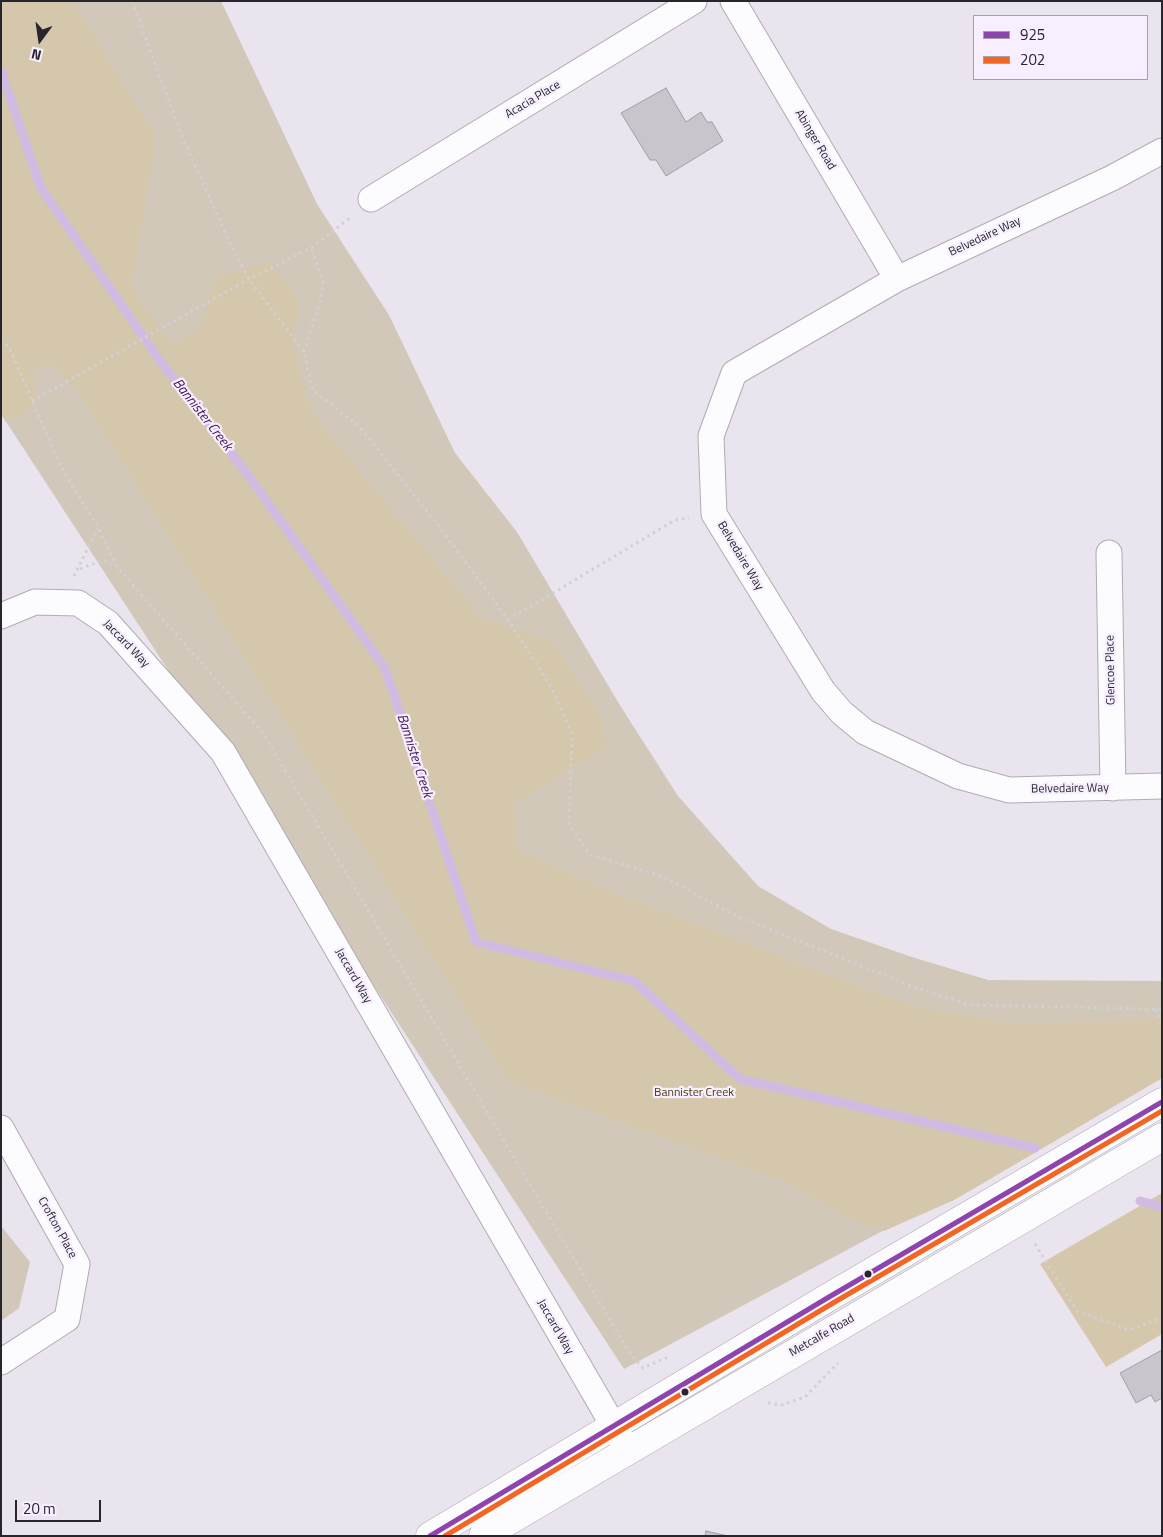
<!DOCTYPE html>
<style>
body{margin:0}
#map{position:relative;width:1163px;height:1537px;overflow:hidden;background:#eae4ef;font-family:"Titillium Web",sans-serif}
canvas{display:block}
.frame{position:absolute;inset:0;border:2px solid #29252c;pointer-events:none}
.legend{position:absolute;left:973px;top:15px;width:175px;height:65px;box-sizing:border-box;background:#f7eeff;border:1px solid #a59eab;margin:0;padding:6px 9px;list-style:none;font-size:15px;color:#29252c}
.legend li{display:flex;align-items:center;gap:10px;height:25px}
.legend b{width:25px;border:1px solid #a59eab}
.north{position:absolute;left:15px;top:15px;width:50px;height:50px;-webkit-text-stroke:4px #f7eeff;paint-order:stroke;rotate:194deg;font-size:14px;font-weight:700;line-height:20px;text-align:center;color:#29252c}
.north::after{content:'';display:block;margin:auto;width:18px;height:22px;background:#29252c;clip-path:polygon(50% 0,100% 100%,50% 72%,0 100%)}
.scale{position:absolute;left:15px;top:1500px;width:86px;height:22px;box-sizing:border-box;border:2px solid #29252c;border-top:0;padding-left:6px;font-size:15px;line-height:18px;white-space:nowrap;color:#29252c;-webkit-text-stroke:4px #f7eeff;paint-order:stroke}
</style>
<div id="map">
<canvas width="1163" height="1537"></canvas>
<div class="frame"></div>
<ul class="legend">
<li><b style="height:6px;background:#8e44ad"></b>925</li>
<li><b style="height:6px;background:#f26522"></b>202</li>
</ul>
<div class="north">N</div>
<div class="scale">20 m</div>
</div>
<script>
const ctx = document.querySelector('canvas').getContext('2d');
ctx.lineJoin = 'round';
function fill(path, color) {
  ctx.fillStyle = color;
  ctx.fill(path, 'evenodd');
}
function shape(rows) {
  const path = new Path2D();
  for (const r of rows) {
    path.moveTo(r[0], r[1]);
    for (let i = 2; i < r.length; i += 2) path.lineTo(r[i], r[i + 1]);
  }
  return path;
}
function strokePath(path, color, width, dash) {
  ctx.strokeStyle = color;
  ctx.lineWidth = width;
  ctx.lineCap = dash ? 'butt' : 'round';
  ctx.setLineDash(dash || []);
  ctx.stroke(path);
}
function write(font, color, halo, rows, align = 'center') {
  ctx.font = font + ' "Titillium Web",sans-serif';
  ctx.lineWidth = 4.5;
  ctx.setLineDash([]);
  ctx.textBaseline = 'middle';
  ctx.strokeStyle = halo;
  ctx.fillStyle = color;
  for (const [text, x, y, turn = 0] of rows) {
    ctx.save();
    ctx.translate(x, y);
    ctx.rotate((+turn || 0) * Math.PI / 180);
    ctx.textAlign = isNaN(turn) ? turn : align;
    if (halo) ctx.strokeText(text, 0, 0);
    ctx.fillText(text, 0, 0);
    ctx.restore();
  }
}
const green = shape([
 [1,1,221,1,317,204,389,315,455,453,517,532,621,707,678,796,758,886,831,929,912,957,988,980,1162,981,1162,1078,954,1200,903,1220,624,1369,1,414],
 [1,1226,30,1262,19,1308,1,1321]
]);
const forest = shape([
 [1,1,72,1,156,136,132,288,172,344,202,326,215,277,271,261,300,304,292,340,311,412,481,617,554,643,601,717,608,746,514,804,518,850,619,895,914,1007,1011,1024,1162,1019,1162,1078,954,1200,884,1231,850,1219,787,1183,510,1082,74,385,50,363,32,371,38,404,6,422,1,414],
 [1162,1193,1162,1334,1106,1367,1040,1264]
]);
const stream = shape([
 [1,71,41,188,160,361,251,479,385,668,476,942,634,981,740,1079,1035,1148],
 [1140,1201,1162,1207]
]);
const building = shape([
 [666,88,686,122,701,112,707,122,712,122,723,141,666,176,656,160,650,160,621,113,666,88],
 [1162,1350,1162,1398,1155,1402,1151,1395,1136,1403,1120,1373,1162,1350],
 [706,1531,728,1536,705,1536,706,1531]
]);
const path = shape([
 [132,1,183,139,233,250,249,279,304,352,313,391,358,425,439,526,508,620,551,687,572,733,569,825,591,855,662,876,732,914,911,986,970,1005,1162,1009],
 [1,340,9,347,61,467,98,527,117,567,263,733,629,1352,643,1368,670,1356],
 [304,352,321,299,323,281,311,248],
 [32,401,249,279,311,248,351,217],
 [80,569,103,560,116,566],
 [74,576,98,528],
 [508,620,675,520,689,518],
 [1155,1009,1162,1024],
 [1035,1244,1077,1311,1128,1330,1162,1318],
 [768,1403,782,1405,805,1397,838,1363]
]);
const street = shape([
 [733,1,897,279],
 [1162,151,1112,178,897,279,734,373,711,436,714,514,823,691,842,713,865,732,958,776,1009,790,1162,786],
 [371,199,694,1],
 [1109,553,1113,788],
 [1,616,35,602,78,603,108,623,223,752,628,1451],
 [1,1128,77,1264,67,1319,1,1362]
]);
const secondary = shape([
 [430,1536,829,1297,1162,1102],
 [483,1536,1162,1137]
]);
const bus1 = shape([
 [430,1536,829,1297,1162,1102]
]);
const bus2 = shape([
 [445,1536,833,1303,1162,1111]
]);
const markers = [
 [868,1274,4.5,"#29252c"],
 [685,1392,4.5,"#29252c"]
];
const streetNames = [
 ["Acacia Place",533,100,-31],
 ["Abinger Road",815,140,59],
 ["Belvedaire Way",985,237,-25],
 ["Belvedaire Way",740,556,59],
 ["Jaccard Way",126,644,46],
 ["Glencoe Place",1111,670,-91],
 ["Belvedaire Way",1070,789,-1],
 ["Jaccard Way",353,976,60],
 ["Crofton Place",57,1228,61],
 ["Jaccard Way",555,1327,60],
 ["Metcalfe Road",822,1336,-30]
];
const parkNames = [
 ["Bannister Creek",694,1093]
];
const waterNames = [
 ["Bannister Creek",202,415,52],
 ["Bannister Creek",414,756,72]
];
fill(green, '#d1c8ba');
fill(forest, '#d5c7ac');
strokePath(stream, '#d2bbe3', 9);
fill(building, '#cac5cd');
strokePath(building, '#a29ea6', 1);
strokePath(street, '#b0abb4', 27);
strokePath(secondary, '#b0abb4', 29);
strokePath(path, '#d2d0d3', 3, [2.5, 4]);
strokePath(street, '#fcfbfd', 25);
strokePath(secondary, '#fcfbfd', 28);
strokePath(bus1, '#8e44ad', 5);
strokePath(bus2, '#f26522', 5);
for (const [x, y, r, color] of markers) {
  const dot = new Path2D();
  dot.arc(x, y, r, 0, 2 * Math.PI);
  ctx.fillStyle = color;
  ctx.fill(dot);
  strokePath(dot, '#f7eeff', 2);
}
write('12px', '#29252c', '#f7eeff', streetNames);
write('12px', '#4a3b0b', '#f7eeff', parkNames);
write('italic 14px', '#3c1452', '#f7eeff', waterNames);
</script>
